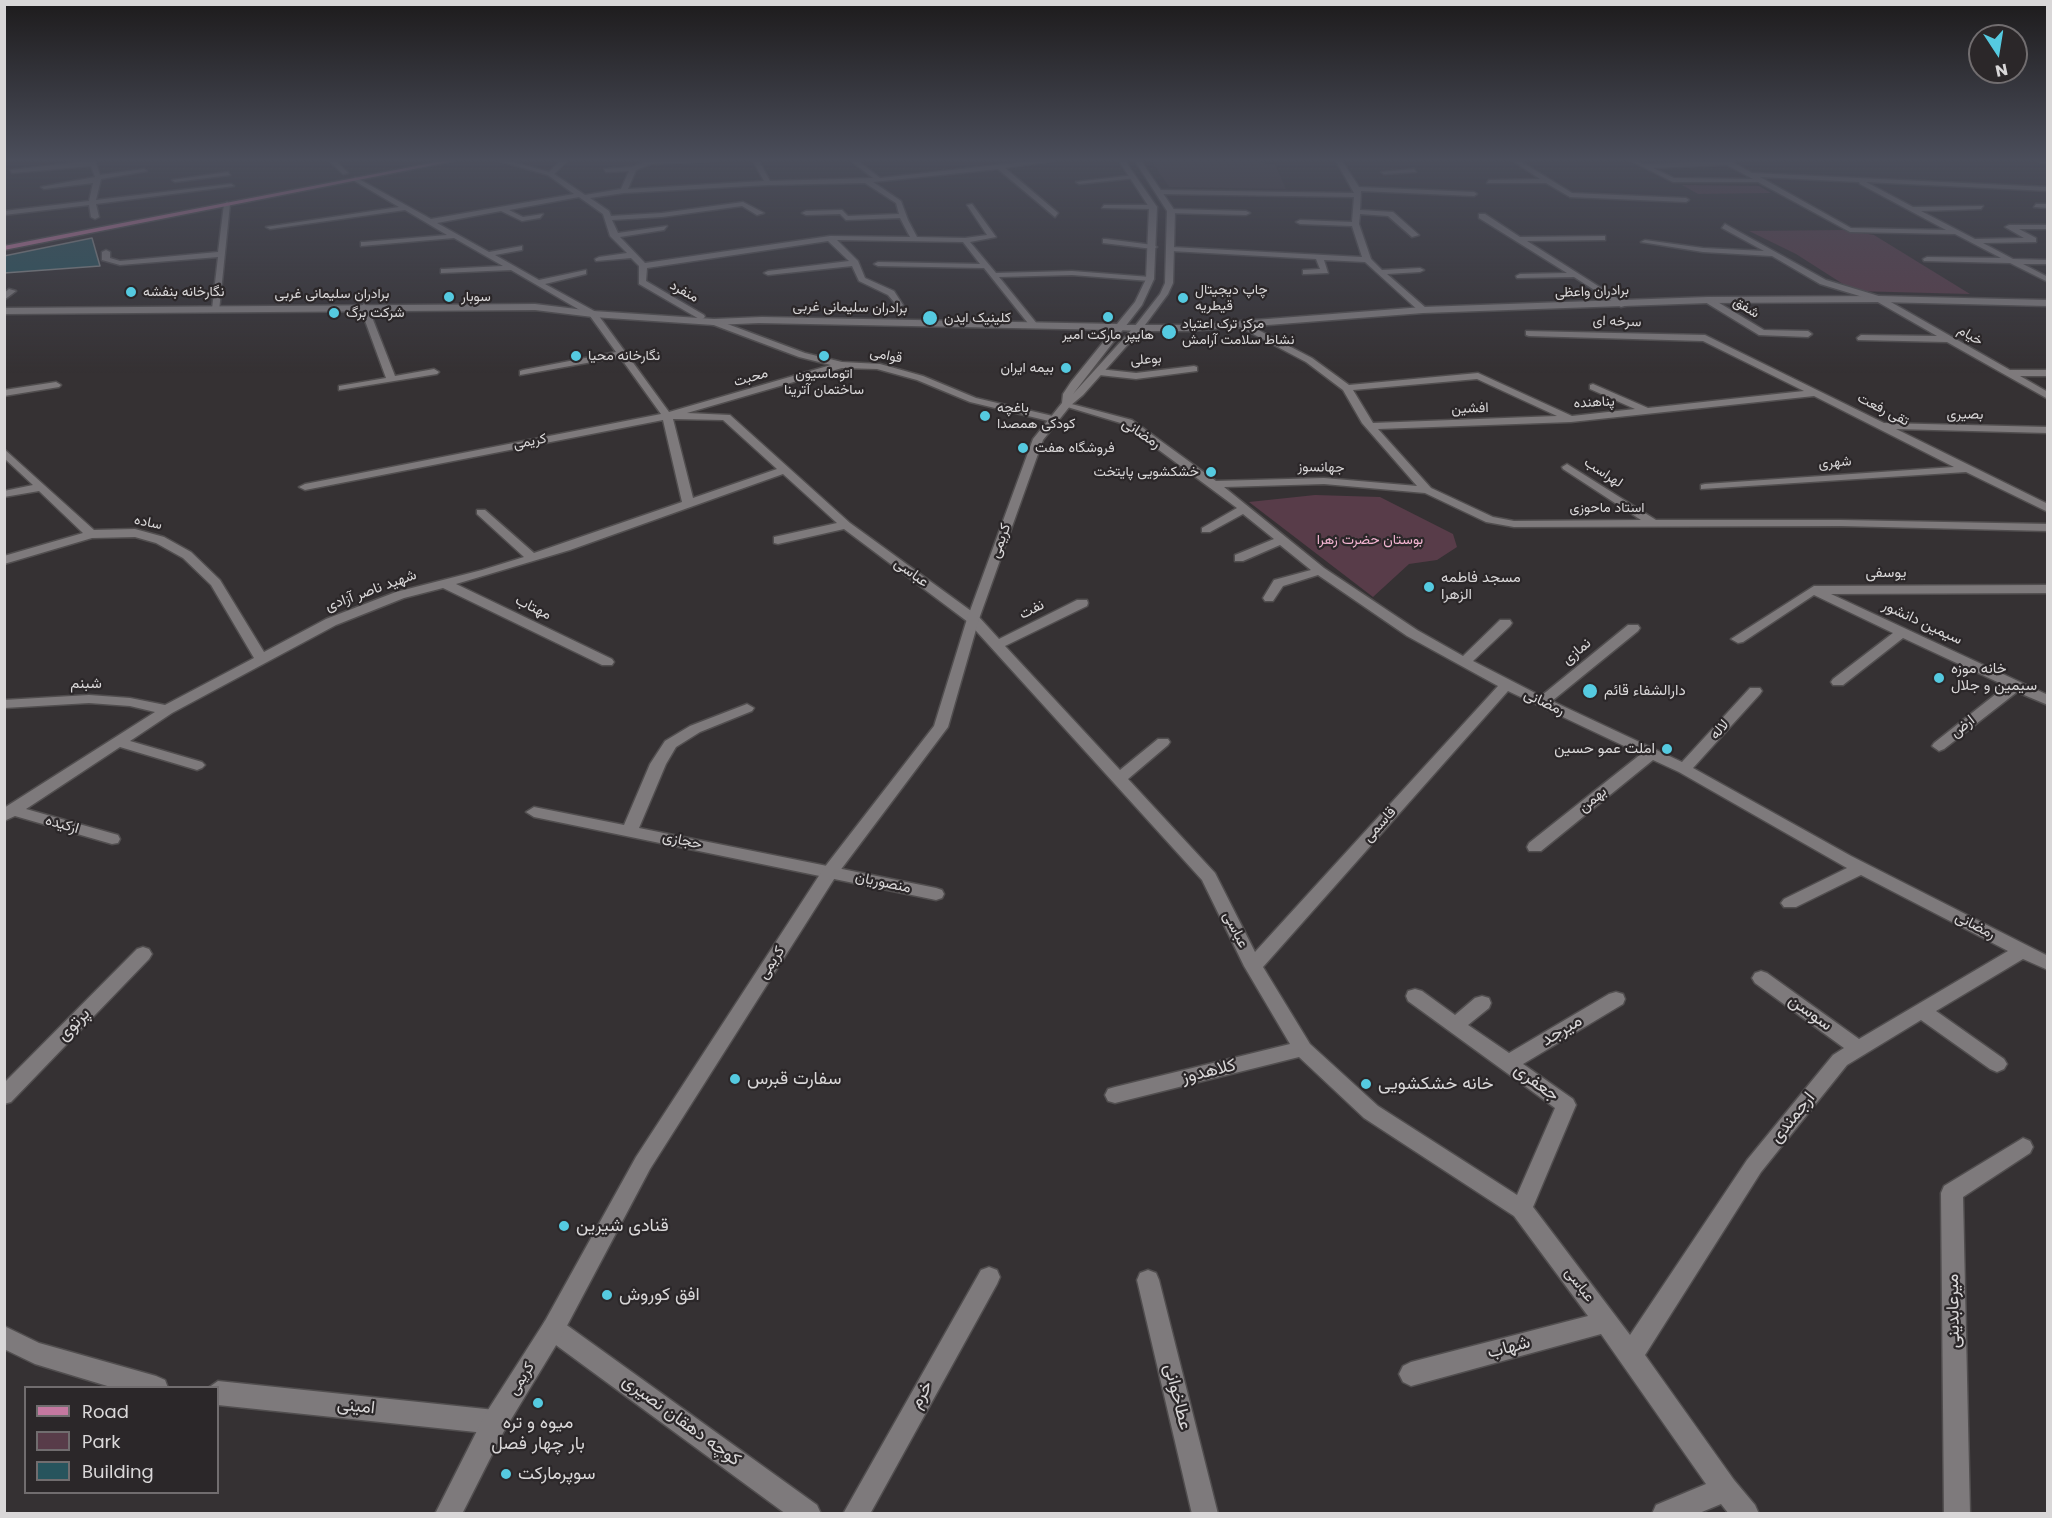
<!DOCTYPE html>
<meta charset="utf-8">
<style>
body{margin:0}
#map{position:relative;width:2052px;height:1518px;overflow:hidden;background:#353133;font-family:Poppins,sans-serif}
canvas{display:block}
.frame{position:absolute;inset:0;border:6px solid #d9d7d8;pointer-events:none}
.legend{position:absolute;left:24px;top:1386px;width:195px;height:108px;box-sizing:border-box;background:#2b2729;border:2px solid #716d6f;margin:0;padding:8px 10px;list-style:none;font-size:18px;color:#d9d7d8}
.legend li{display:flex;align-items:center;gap:12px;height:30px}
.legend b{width:30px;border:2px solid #716d6f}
.north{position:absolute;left:1968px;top:24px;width:60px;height:60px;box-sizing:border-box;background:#2b2729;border:2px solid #716d6f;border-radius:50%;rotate:168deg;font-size:16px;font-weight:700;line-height:24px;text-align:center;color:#d9d7d8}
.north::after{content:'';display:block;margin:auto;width:21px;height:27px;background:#55cae0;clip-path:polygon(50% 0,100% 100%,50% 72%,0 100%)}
</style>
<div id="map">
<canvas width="2052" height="1518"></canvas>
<div class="frame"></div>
<ul class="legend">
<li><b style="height:8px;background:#c478a0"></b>Road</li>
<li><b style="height:16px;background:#583c49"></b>Park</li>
<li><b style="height:16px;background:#27545d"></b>Building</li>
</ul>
<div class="north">N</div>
</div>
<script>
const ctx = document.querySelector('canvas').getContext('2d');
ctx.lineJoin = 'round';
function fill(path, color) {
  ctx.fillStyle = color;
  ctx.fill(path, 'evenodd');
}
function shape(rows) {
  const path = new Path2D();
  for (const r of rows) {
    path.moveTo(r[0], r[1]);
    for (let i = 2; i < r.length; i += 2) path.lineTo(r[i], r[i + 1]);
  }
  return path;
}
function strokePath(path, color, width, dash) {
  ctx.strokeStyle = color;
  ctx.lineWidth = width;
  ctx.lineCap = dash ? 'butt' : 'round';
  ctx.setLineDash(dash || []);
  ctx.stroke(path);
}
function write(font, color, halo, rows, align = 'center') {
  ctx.font = font + ' Poppins,Vazirmatn,sans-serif';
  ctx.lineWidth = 4.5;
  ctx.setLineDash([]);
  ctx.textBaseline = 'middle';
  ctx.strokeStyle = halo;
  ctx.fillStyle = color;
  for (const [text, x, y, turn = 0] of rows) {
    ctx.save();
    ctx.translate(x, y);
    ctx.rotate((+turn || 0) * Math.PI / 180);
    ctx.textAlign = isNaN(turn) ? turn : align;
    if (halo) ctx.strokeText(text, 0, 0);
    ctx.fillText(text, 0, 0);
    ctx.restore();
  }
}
const built = shape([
 [1151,161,1260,161,1262,163,1275,164,1286,189,1169,187]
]);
const green = shape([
 [1682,185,1759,186,1771,193,1698,194],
 [1843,230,1874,235,1970,294,1854,291,1796,254,1749,231],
 [1315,495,1380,497,1453,534,1457,547,1437,560,1409,564,1373,597,1249,502]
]);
const building = shape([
 [92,238,100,266,4,273,4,256,92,238]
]);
const minor = shape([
 [89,161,95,161,100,175,144,169,147,171,101,179,96,200,231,184,234,186,96,204,99,217,95,219,91,217,89,205,4,215,4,211,89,201,93,183,44,189,41,187,95,177,91,166,12,173,10,170,89,161],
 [329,161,336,161,348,173,343,174,329,161],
 [499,161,509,161,549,172,560,161,567,161,554,174,585,195,621,189,629,171,606,172,604,169,632,167,647,161,716,161,651,164,636,170,628,189,764,181,753,161,759,161,770,181,873,178,851,161,858,161,880,178,1033,161,1053,161,1005,168,1058,213,1055,217,998,169,873,182,901,201,908,220,917,237,965,238,987,235,967,205,972,204,996,237,970,242,996,273,1072,271,1150,277,1154,279,1150,281,1072,275,999,277,1038,325,1034,328,1031,327,984,268,878,266,874,264,878,262,980,264,963,242,837,240,858,261,865,278,894,291,903,305,899,308,888,295,859,281,852,266,768,275,764,273,768,271,849,261,828,241,647,268,646,281,704,315,705,317,701,320,639,284,639,266,631,258,596,261,595,259,599,257,627,253,610,236,603,214,579,197,509,210,523,217,543,214,540,218,522,221,501,211,437,223,489,252,522,246,522,250,495,255,539,280,586,270,586,274,545,284,596,312,669,412,831,365,799,357,711,324,710,322,714,319,805,353,842,362,880,364,923,376,976,398,1057,417,1057,421,1053,422,970,402,917,380,877,369,842,368,687,413,730,415,850,523,978,616,999,639,1077,600,1087,600,1088,603,1087,606,1005,646,1120,770,1158,739,1168,739,1170,742,1168,745,1128,779,1215,873,1255,952,1498,686,1407,636,1318,575,1283,586,1273,601,1265,601,1263,598,1274,580,1311,570,1280,545,1243,561,1235,561,1235,555,1274,539,1243,514,1210,532,1202,532,1202,528,1237,508,1124,424,1064,406,1064,402,1132,420,1216,481,1324,478,1417,486,1362,423,1343,390,1306,362,1238,326,1237,324,1241,321,1312,358,1349,385,1478,373,1572,416,1635,409,1590,389,1590,385,1593,384,1648,408,1804,391,1703,341,1529,336,1526,335,1526,331,1705,335,1884,423,2048,427,2048,433,1896,429,2048,504,2048,512,1966,472,1701,489,1701,485,1705,484,1954,467,1814,396,1571,422,1378,429,1431,488,1493,517,1514,521,1641,520,1563,469,1562,467,1567,464,1656,520,1841,520,2048,524,2048,531,1841,526,1514,527,1486,522,1425,493,1324,484,1224,487,1324,568,1417,630,1463,656,1500,620,1510,620,1512,623,1510,626,1473,661,1541,696,1628,625,1638,625,1640,628,1638,631,1552,701,1682,762,1750,688,1760,688,1762,691,1760,694,1693,768,1851,856,2048,956,2048,970,2023,959,1936,1011,2004,1059,2007,1064,2004,1069,1997,1072,1990,1069,1921,1020,1847,1065,1761,1172,1645,1355,1734,1480,1755,1505,1759,1514,1729,1514,1721,1504,1697,1514,1652,1514,1656,1505,1706,1484,1601,1334,1411,1386,1403,1382,1399,1374,1403,1366,1411,1362,1588,1316,1514,1216,1364,1118,1299,1057,1115,1103,1108,1101,1105,1095,1108,1089,1115,1087,1290,1044,1244,966,1202,880,968,622,844,529,778,544,774,543,774,537,837,523,783,474,570,550,456,584,612,659,614,662,612,665,602,665,443,588,404,598,336,625,172,713,130,741,202,762,205,765,202,768,197,770,120,747,26,809,118,835,120,839,118,843,112,844,15,816,4,821,4,808,155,712,130,706,89,703,4,708,4,700,89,695,130,698,165,705,254,658,211,585,183,558,156,543,135,537,92,538,4,564,4,556,83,533,39,491,4,497,4,491,33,485,4,458,4,449,94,530,135,529,164,537,191,552,220,580,264,652,326,619,396,592,482,570,524,557,477,514,477,510,485,510,534,553,682,502,663,420,305,490,299,487,305,484,661,414,620,357,520,375,520,371,523,370,616,352,590,316,511,270,441,273,441,269,444,269,503,266,454,238,361,246,361,242,364,242,447,235,405,210,270,229,266,227,399,207,353,180,355,177,431,219,574,194,548,175,499,161],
 [865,183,896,203,899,214,848,216,842,210,806,211,802,213,806,215,840,214,846,220,900,218,910,237,830,236,645,263,620,237,664,230,667,226,618,233,612,220,662,217,742,206,757,215,764,213,743,202,662,213,611,216,609,211,590,198,624,193,768,185,865,183],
 [1477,379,1557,416,1373,423,1353,390,1477,379],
 [673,419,723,420,777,469,693,498,673,419],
 [1508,691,1641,754,1529,843,1527,847,1529,851,1541,851,1653,760,1679,772,1847,868,1784,899,1781,903,1784,907,1796,907,1861,875,2008,951,1859,1039,1767,973,1761,971,1755,973,1752,978,1755,983,1844,1048,1833,1055,1747,1160,1630,1335,1533,1207,1576,1105,1573,1099,1523,1064,1623,1004,1625,999,1623,994,1616,992,1609,994,1509,1053,1468,1025,1489,1008,1491,1003,1489,998,1482,996,1475,998,1455,1015,1422,991,1415,989,1408,991,1406,996,1408,1001,1555,1108,1517,1195,1378,1106,1310,1044,1263,967,1508,691],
 [1336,161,1342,161,1359,187,1474,192,1477,194,1474,196,1361,191,1360,210,1393,212,1419,235,1412,237,1388,216,1360,214,1359,224,1371,259,1382,270,1420,268,1424,270,1420,272,1387,274,1426,308,1426,312,1420,312,1365,262,1324,260,1328,273,1306,274,1303,274,1303,270,1320,269,1316,259,1171,251,1167,249,1171,247,1362,257,1352,226,1300,224,1296,222,1300,220,1352,222,1354,197,1161,194,1158,192,1161,190,1354,193,1336,161],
 [1513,161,1520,161,1572,193,1686,198,1689,200,1686,202,1570,197,1546,183,1487,183,1489,180,1540,179,1513,161],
 [1631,161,1645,164,1730,161,1752,173,2048,187,2048,191,1866,182,1913,207,1983,206,1981,209,1921,211,1975,239,2024,238,2005,227,2009,225,2048,225,2048,229,2019,229,2036,238,2036,242,1983,243,2013,259,2048,260,2048,264,2023,264,2048,277,2048,282,2010,263,1924,261,1923,259,1927,257,2001,258,1955,234,1850,232,1758,182,1673,182,1631,161],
 [1727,165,1753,179,1674,178,1653,168,1727,165],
 [1760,177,1859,182,1860,184,1946,230,1851,228,1760,177],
 [2038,161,2048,161,2048,163,2041,163,2038,161],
 [1414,169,1416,172,1384,174,1381,172,1414,169],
 [228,172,230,175,175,182,172,180,228,172],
 [1134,175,1136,178,1079,184,1076,182,1134,175],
 [227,202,230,204,219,311,212,309,218,257,120,265,102,260,102,252,106,250,110,252,110,258,120,261,218,252,224,204,227,202],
 [2036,204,2048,204,2048,208,2034,207,2036,204],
 [1104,205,1153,205,1157,207,1153,209,1102,208,1104,205],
 [1171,209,1246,211,1250,213,1246,215,1168,213,1171,209],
 [1479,214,1485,214,1520,237,1605,236,1605,240,1602,240,1527,241,1628,305,1621,307,1574,277,1517,278,1516,276,1520,274,1567,273,1479,218,1479,214],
 [1725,224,1826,280,1882,297,2010,370,2048,370,2048,376,2020,376,2048,392,2048,399,1947,342,1858,340,1857,338,1861,335,1937,336,1876,301,1820,284,1772,256,1703,252,1641,242,1645,240,1703,248,1764,251,1722,228,1725,224],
 [1106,239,1153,245,1157,247,1153,249,1103,243,1103,239,1106,239],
 [9,289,16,291,4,300,4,293,9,289],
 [1705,298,1711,298,1764,330,1808,331,1812,334,1808,337,1759,335,1705,302,1705,298],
 [364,304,368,307,395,376,434,369,439,372,437,374,339,390,339,386,386,378,360,307,364,304],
 [1194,366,1197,367,1197,371,1136,379,1099,375,1094,372,1099,369,1136,373,1194,366],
 [56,382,61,385,59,387,4,396,4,390,56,382],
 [2048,585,2048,593,1831,594,2048,695,2048,705,2017,692,1944,749,1939,751,1932,746,1934,743,2006,686,1903,638,1843,685,1833,685,1831,682,1833,679,1893,633,1814,595,1743,642,1738,643,1731,639,1814,586,2048,585],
 [747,704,754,708,752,711,700,732,676,747,666,764,639,828,936,888,942,890,944,894,942,898,936,900,534,817,526,812,534,807,624,825,650,764,665,741,690,726,747,704],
 [143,947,149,949,152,954,149,959,11,1102,4,1104,4,1083,137,949,143,947],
 [2023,1138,2030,1141,2033,1147,2030,1153,1963,1197,1970,1514,1944,1514,1941,1193,1944,1186,2023,1138],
 [989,1267,997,1270,1000,1277,997,1284,870,1514,843,1514,981,1270,989,1267],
 [1148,1270,1156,1273,1159,1280,1218,1514,1192,1514,1137,1280,1140,1273,1148,1270],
 [553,1318,561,1321,817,1505,821,1514,786,1514,545,1337,541,1329,545,1321,553,1318],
 [4,1326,39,1343,156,1376,165,1380,168,1388,114,1388,35,1364,4,1349,4,1326],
 [218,1381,495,1410,504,1413,507,1422,504,1431,495,1434,218,1405,218,1388,208,1388,218,1381]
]);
const tertiary = shape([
 [1115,325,1138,325,1142,328,1138,331,1118,330,1114,327,1115,325]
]);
const secondary = shape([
 [1119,161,1125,161,1157,207,1154,279,1142,305,1073,394,1135,326,1160,294,1165,283,1167,211,1135,161,1141,161,1175,211,1173,283,1168,294,1145,325,1190,325,1423,307,1708,297,1879,296,2048,300,2048,306,1879,302,1708,303,1423,313,1190,331,1140,331,1083,395,1070,406,1043,440,979,619,948,727,836,876,650,1169,561,1337,504,1431,462,1514,435,1514,486,1413,545,1321,636,1157,824,868,934,726,967,619,1033,439,1062,403,1063,394,1071,382,1113,330,759,323,714,325,593,317,535,310,4,314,4,308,535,304,593,311,714,319,762,317,1117,324,1135,302,1146,279,1149,207,1119,161]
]);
const primary = shape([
 [442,161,454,161,4,250,4,246,442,161]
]);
const markers = [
 [131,292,6,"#55cae0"],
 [449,297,6,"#55cae0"],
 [1183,298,6,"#55cae0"],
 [334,313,6,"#55cae0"],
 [1108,317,6,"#55cae0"],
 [930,318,8,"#55cae0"],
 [1169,332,8,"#55cae0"],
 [576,356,6,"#55cae0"],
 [824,356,6,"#55cae0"],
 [1066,368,6,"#55cae0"],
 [985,416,6,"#55cae0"],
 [1023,448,6,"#55cae0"],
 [1211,472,6,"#55cae0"],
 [1429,587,6,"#55cae0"],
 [1939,678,6,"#55cae0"],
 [1590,691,8,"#55cae0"],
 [1667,749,6,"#55cae0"],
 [735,1079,6,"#55cae0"],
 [1366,1084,6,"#55cae0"],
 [564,1226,6,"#55cae0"],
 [607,1295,6,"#55cae0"],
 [538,1403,6,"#55cae0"],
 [506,1474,6,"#55cae0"]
];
const farPoinames = [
 ["چاپ دیجیتال",1195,290],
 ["قیطریه",1195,306],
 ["نگارخانه بنفشه",143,292],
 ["سوبار",461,297],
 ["شرکت برگ",346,313],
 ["کلینیک ایدن",944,318],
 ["مرکز ترک اعتیاد",1182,324],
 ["نشاط سلامت آرامش",1182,340],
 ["هایپر مارکت امیر",1108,335,"center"],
 ["نگارخانه محیا",588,356],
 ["بیمه ایران",1054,368,"right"],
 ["اتوماسیون",824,374,"center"],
 ["ساختمان آترینا",824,390,"center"],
 ["باغچه",997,408],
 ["کودکی همصدا",997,424],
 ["فروشگاه هفت",1035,448],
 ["خشکشویی پايتخت",1199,472,"right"]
];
const farStreetnames = [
 ["منفرد",684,292,29],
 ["برادران واعظی",1592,292,-2],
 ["برادران سلیمانی غربی",332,294],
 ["برادران سلیمانی غربی",850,308,1],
 ["شفق",1746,308,31],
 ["سرخه ای",1617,322,2],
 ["خیام",1970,336,30],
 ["قوامی",886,356,11],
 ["بوعلی",1146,360,-4],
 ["محبت",751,378,-16],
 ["پناهنده",1594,403,-3],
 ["افشین",1470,409,-2],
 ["تقی رفعت",1883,410,27],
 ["بصیری",1965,415,1],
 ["کریمی",530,442,-11],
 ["شهری",1835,463,-4],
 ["جهانسوز",1321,468,1],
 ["لهراسب",1603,473,33],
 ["استاد ماحوزی",1607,508],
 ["ساده",148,523,12]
];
const farParknames = [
 ["بوستان حضرت زهرا",1370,540]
];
const streetNames = [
 ["رمضانی",1141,434,33],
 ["کریمی",1001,541,-70],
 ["عباسی",911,573,36],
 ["یوسفی",1886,573],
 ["شهید ناصر آزادی",371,591,-20],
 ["مهتاب",533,608,26],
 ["نفت",1032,610,-27],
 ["سیمین دانشور",1922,623,25],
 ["نمازی",1577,652,-40],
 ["شبنم",86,684],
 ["رمضانی",1544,703,25],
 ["ارض",1963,727,-38],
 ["لاله",1720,730,-48],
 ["بهمن",1593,800,-39],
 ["ارکیده",62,825,16],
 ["قاسمی",1380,825,-48],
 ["حجازی",682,841,12],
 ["منصوریان",883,883,12],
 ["رمضانی",1975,926,27],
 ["عباسی",1235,930,63],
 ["کریمی",772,963,-57],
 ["عباسی",1579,1285,53],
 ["کریمی",522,1379,-58]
];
const poiNames = [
 ["مسجد فاطمه",1441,578],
 ["الزهرا",1441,595],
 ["خانه موزه",1951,669],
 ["سیمین و جلال",1951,686],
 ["دارالشفاء قائم",1604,691],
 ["املت عمو حسین",1655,749,"right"]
];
const nearStreetnames = [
 ["سوسن",1810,1013,36],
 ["پرتوی",74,1025,-46],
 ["میرجد",1562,1031,-31],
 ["کلاهدوز",1209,1072,-14],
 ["جعفری",1536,1083,36],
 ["ارجمندی",1793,1118,-51],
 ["میرعابدینی",1954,1311,-91],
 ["شهاب",1509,1348,-15],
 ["خرم",922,1395,-61],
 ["عطاخوانی",1177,1397,76],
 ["امینی",356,1407,6],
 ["کوچه دهقان نصیری",681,1421,36]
];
const nearPoinames = [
 ["سفارت قبرس",747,1079],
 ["خانه خشکشویی",1378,1084],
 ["قنادی شیرین",576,1226],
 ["افق کوروش",619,1295],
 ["میوه و تره",538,1423,"center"],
 ["بار چهار فصل",538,1444,"center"],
 ["سوپرمارکت",518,1474]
];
fill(built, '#42383d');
fill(green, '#583c49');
fill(building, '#27545d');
strokePath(building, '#868a8b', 1.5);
strokePath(minor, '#514e4f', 3);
strokePath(tertiary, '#514e4f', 3);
strokePath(secondary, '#514e4f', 3);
strokePath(primary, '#514e4f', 3);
fill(minor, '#7e7a7c');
fill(tertiary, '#7e7a7c');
fill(secondary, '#7e7a7c');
fill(primary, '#c478a0');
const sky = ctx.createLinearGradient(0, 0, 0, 373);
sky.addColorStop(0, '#1d1b1c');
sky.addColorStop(0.43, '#4b4e5b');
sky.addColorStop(1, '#4b4e5b00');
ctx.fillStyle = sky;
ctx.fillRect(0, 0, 2052, 373);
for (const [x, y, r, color] of markers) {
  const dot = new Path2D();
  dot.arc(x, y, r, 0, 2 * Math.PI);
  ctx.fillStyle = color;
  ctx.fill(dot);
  strokePath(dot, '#2b2729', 2);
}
write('14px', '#d9d7d8', '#2b2729', farPoinames, 'left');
write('14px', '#d9d7d8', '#2b2729', farStreetnames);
write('14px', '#f2b4d1', '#2b2729', farParknames);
write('15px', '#d9d7d8', '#2b2729', streetNames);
write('15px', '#d9d7d8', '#2b2729', poiNames, 'left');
write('18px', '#d9d7d8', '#2b2729', nearStreetnames);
write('18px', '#d9d7d8', '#2b2729', nearPoinames, 'left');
</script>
